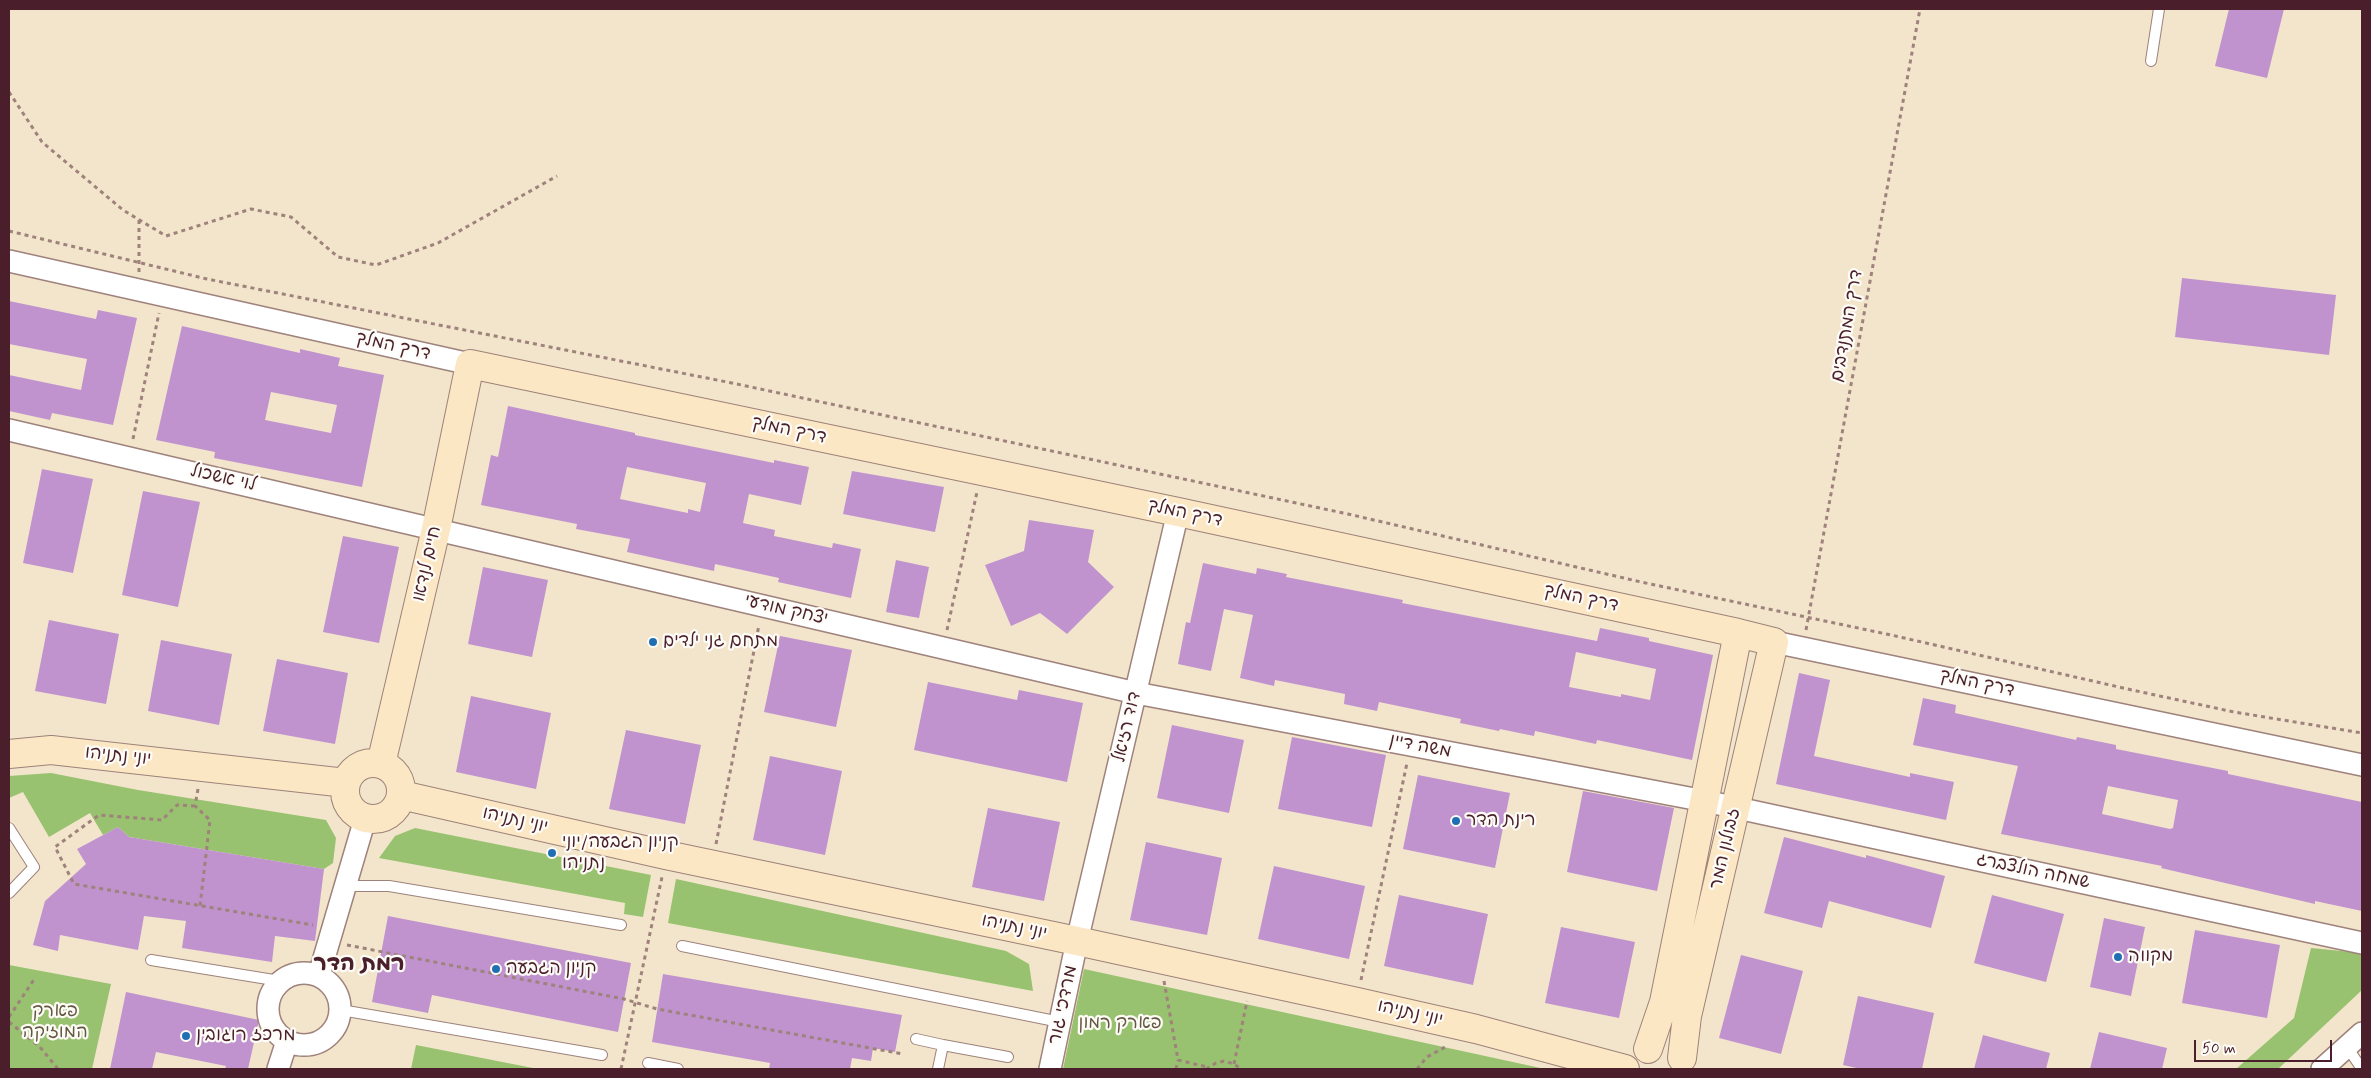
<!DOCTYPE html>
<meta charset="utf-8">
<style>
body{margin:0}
#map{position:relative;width:2371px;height:1078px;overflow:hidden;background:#f2e5cb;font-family:Mynerve,sans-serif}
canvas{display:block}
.frame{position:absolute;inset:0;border:10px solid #4a1f2b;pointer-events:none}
.scale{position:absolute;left:2194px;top:1040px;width:138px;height:22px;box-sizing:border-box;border:2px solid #4a1f2b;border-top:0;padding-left:6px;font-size:15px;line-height:18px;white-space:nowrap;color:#4a1f2b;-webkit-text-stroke:4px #fdfcf7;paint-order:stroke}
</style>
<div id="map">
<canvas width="2371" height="1078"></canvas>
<div class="frame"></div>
<div class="scale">50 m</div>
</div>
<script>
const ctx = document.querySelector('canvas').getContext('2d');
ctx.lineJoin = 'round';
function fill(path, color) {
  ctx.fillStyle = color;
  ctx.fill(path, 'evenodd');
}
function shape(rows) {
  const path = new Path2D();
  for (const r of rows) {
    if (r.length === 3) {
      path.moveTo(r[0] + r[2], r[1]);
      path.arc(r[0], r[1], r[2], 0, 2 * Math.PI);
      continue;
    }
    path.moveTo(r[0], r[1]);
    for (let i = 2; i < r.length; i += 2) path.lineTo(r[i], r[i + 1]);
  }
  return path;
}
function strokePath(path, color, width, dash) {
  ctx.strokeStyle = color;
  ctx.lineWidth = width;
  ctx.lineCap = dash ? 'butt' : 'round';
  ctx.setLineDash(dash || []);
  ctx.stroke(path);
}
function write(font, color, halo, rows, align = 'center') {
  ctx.font = font + ' Mynerve,"Playpen Sans Hebrew",sans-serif';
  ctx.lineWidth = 4.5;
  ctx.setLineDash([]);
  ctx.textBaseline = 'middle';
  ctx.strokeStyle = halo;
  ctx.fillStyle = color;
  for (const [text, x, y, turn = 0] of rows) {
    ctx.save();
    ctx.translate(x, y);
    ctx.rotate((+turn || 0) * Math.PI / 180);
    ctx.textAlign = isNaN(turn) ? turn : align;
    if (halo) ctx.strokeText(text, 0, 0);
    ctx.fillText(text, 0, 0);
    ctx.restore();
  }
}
const green = shape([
 [51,773,138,790,326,820,336,838,333,863,324,869,129,837,118,827,103,835,90,813,49,837,23,792,9,798,9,776],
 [415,828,651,875,643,917,624,914,625,903,379,858,395,836],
 [676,879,1006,951,1029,964,1033,991,668,923],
 [2311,948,2362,953,2362,990,2278,1069,2236,1069,2294,1018],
 [9,965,111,984,92,1069,9,1069],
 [1084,969,1545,1069,1063,1069],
 [416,1045,538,1069,411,1069]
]);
const building = shape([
 [2229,9,2284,9,2267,78,2215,66],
 [2182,278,2336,295,2329,355,2175,337],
 [9,301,96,319,98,310,137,318,113,425,52,413,50,420,9,411,9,375,81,390,87,359,9,344],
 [182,326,300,353,300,349,340,358,338,366,384,375,362,487,214,458,215,452,156,440],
 [271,392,337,405,331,433,265,420],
 [508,406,635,433,635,435,774,463,774,460,809,467,801,505,749,494,743,523,775,530,774,536,832,548,833,543,861,549,851,598,778,582,779,578,715,564,714,571,627,552,630,539,576,529,577,524,481,505,491,455,498,457],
 [627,467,706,483,700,512,688,509,688,513,620,499],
 [42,469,93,479,73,573,23,563],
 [852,471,944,487,935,532,843,514],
 [143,491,200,502,178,607,122,595],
 [1029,520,1094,530,1088,562,1114,587,1067,634,1040,613,1011,626,985,565,1024,551],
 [343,536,399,547,379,643,323,632],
 [896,560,929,567,919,618,886,612],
 [1203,563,1256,574,1257,568,1287,574,1286,577,1403,600,1402,603,1597,641,1600,628,1649,638,1649,641,1713,655,1692,760,1597,740,1596,744,1535,731,1534,736,1500,729,1499,731,1460,723,1461,719,1379,702,1377,711,1344,704,1345,694,1275,680,1274,686,1240,678,1253,615,1224,609,1211,671,1178,664,1186,622,1190,623],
 [1576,652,1656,669,1650,700,1621,694,1621,697,1569,687],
 [483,567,548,580,532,657,468,644],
 [49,620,119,634,106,704,35,691],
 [780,636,852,650,836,727,764,712],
 [161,640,232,654,219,725,148,711],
 [277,659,348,673,335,744,263,731],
 [1799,673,1830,680,1814,756,1910,777,1910,773,1954,782,1946,820,1776,784],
 [928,682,1017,700,1019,690,1083,703,1067,782,914,750],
 [471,696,551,713,536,789,456,772],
 [1923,698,1956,705,1955,713,2076,740,2077,737,2116,745,2116,749,2228,771,2228,774,2362,802,2362,911,2315,901,2315,904,2161,868,2162,866,2001,834,2018,766,1913,745],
 [2108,786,2178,800,2173,828,2170,829,2102,814],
 [1172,725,1244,740,1229,813,1157,798],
 [626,730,701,745,685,824,609,809],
 [1292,737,1386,755,1372,827,1278,809],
 [770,756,842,771,825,855,753,840],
 [1418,775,1510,793,1495,868,1403,849],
 [1583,791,1674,808,1657,891,1567,872],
 [988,808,1060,822,1044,901,972,887],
 [118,827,129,837,324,869,315,941,275,936,272,962,182,948,186,921,144,916,138,950,60,935,58,951,33,945,45,901,86,864,77,849],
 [1784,837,1866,858,1866,855,1945,876,1931,928,1829,901,1822,928,1764,913],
 [1146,842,1222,858,1207,935,1130,920],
 [1274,866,1365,886,1349,959,1258,939],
 [1399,895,1488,914,1473,985,1384,966],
 [1992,895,2064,914,2046,982,1974,963],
 [388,916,631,963,618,1032,432,995,428,1013,372,1002],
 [2104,918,2145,927,2131,996,2090,987],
 [1561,927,1635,942,1619,1018,1545,1003],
 [2195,930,2280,945,2267,1018,2182,1003],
 [1741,955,1803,971,1781,1054,1719,1038],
 [663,974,902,1015,895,1052,873,1048,871,1061,852,1058,850,1069,769,1069,770,1063,652,1042],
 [126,992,259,1020,248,1069,225,1069,226,1066,156,1052,152,1069,110,1069],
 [1858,996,1934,1013,1922,1069,1861,1069,1843,1065],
 [2099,1032,2167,1048,2162,1069,2090,1069],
 [1983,1035,2050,1053,2046,1069,1974,1069]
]);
const path = shape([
 [9,92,42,142,123,210,166,236,251,209,291,217,338,257,376,265,438,243,557,176],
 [9,231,207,279,732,383,1348,514,1641,582,1891,635,2132,690,2234,712,2362,733],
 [139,272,139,220],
 [133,439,159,313],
 [947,630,977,492],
 [1806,630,1920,9],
 [198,789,195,806,210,820,200,906],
 [195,806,177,805,162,820,99,815,55,847,74,884,313,925],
 [716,844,759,625],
 [347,945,624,999,657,1009,903,1054],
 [1361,980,1407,763],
 [1164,981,1178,1060,1207,1067],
 [9,1017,35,978],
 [9,1022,40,1047,58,1069],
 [1234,1064,1247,1001],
 [621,1069,662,877],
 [1176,1069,1178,1060],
 [1206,1069,1216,1063,1224,1061,1234,1064,1241,1069],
 [1417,1069,1427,1057,1447,1046]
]);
const lane = shape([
 [2151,61,2159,9],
 [9,828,34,867,9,893],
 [345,886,389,886,621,925],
 [682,946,1060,1022],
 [151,960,280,981],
 [341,1010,602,1055],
 [916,1039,943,1045,938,1069],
 [943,1045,1008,1057],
 [2347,1047,2362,1069],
 [648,1063,678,1069]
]);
const street = shape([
 [9,261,470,364],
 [9,430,1136,693,1705,801,2362,943],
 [1774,642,2362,765],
 [304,1009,36],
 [319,975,365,819],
 [278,1069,287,1041],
 [1050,1069,1077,941,1178,512],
 [2322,1069,2362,1033]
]);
const secondary = shape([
 [9,754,51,750,346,783],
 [373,791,28],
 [381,764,436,529,470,364,1178,512,1738,633,1774,642,1687,1016,1682,1058],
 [401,795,666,855,1077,941,1357,1002,1476,1029,1625,1069],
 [1648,1049,1664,1002,1738,633]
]);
const markers = [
 [653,642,5,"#1f6fb2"],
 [1456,821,5,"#1f6fb2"],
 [552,853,5,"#1f6fb2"],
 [2118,957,5,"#1f6fb2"],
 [496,969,5,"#1f6fb2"],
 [186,1036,5,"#1f6fb2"]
];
const streetNames = [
 ["דרך המתנדבים",1848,326,-80],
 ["דרך המלך",393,347,13],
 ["דרך המלך",789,431,12],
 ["לוי אשכול",223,479,13],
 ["דרך המלך",1185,514,12],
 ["חיים לנדאו",428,564,-77],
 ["דרך המלך",1581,599,12],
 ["יצחק מודעי",786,611,13],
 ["דרך המלך",1977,684,12],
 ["דוד רזיאל",1128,727,-77],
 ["משה דיין",1420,747,11],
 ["יוני נתניהו",118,757,6],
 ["יוני נתניהו",515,821,13],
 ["זבולון המר",1726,849,-77],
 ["שמחה הולצברג",2033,872,12],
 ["יוני נתניהו",1014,928,12],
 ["מרדכי גור",1064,1005,-78],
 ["יוני נתניהו",1410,1014,13]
];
const poiNames = [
 ["מתחם גני ילדים",663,642],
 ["רינת הדר",1466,821],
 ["קניון הגבעה/יוני",562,843],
 ["נתניהו",562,864],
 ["מקווה",2128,957],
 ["קניון הגבעה",506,969],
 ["מרכז רוגובין",196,1036]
];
const parkNames = [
 ["פארק",55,1012],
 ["המוזיקה",55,1033],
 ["פארק רמון",1120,1024]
];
const districtNames = [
 ["רמת הדר",359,965]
];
fill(green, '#98c26f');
fill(building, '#c093cf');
strokePath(lane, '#9e827b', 12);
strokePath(street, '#9e827b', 24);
strokePath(secondary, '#9e827b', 30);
strokePath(path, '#9e827b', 3, [4, 4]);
strokePath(lane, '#fff', 10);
strokePath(street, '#fff', 21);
strokePath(secondary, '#fbe7c3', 28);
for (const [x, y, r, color] of markers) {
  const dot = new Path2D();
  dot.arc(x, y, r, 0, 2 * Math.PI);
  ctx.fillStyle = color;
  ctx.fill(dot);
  strokePath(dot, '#fdfcf7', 2);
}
write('18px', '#4a1f2b', '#fdfcf7', streetNames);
write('18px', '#4a1f2b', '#fdfcf7', poiNames, 'left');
write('18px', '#655843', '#fdfcf7', parkNames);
write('bold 22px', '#4a1f2b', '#fdfcf7', districtNames);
</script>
